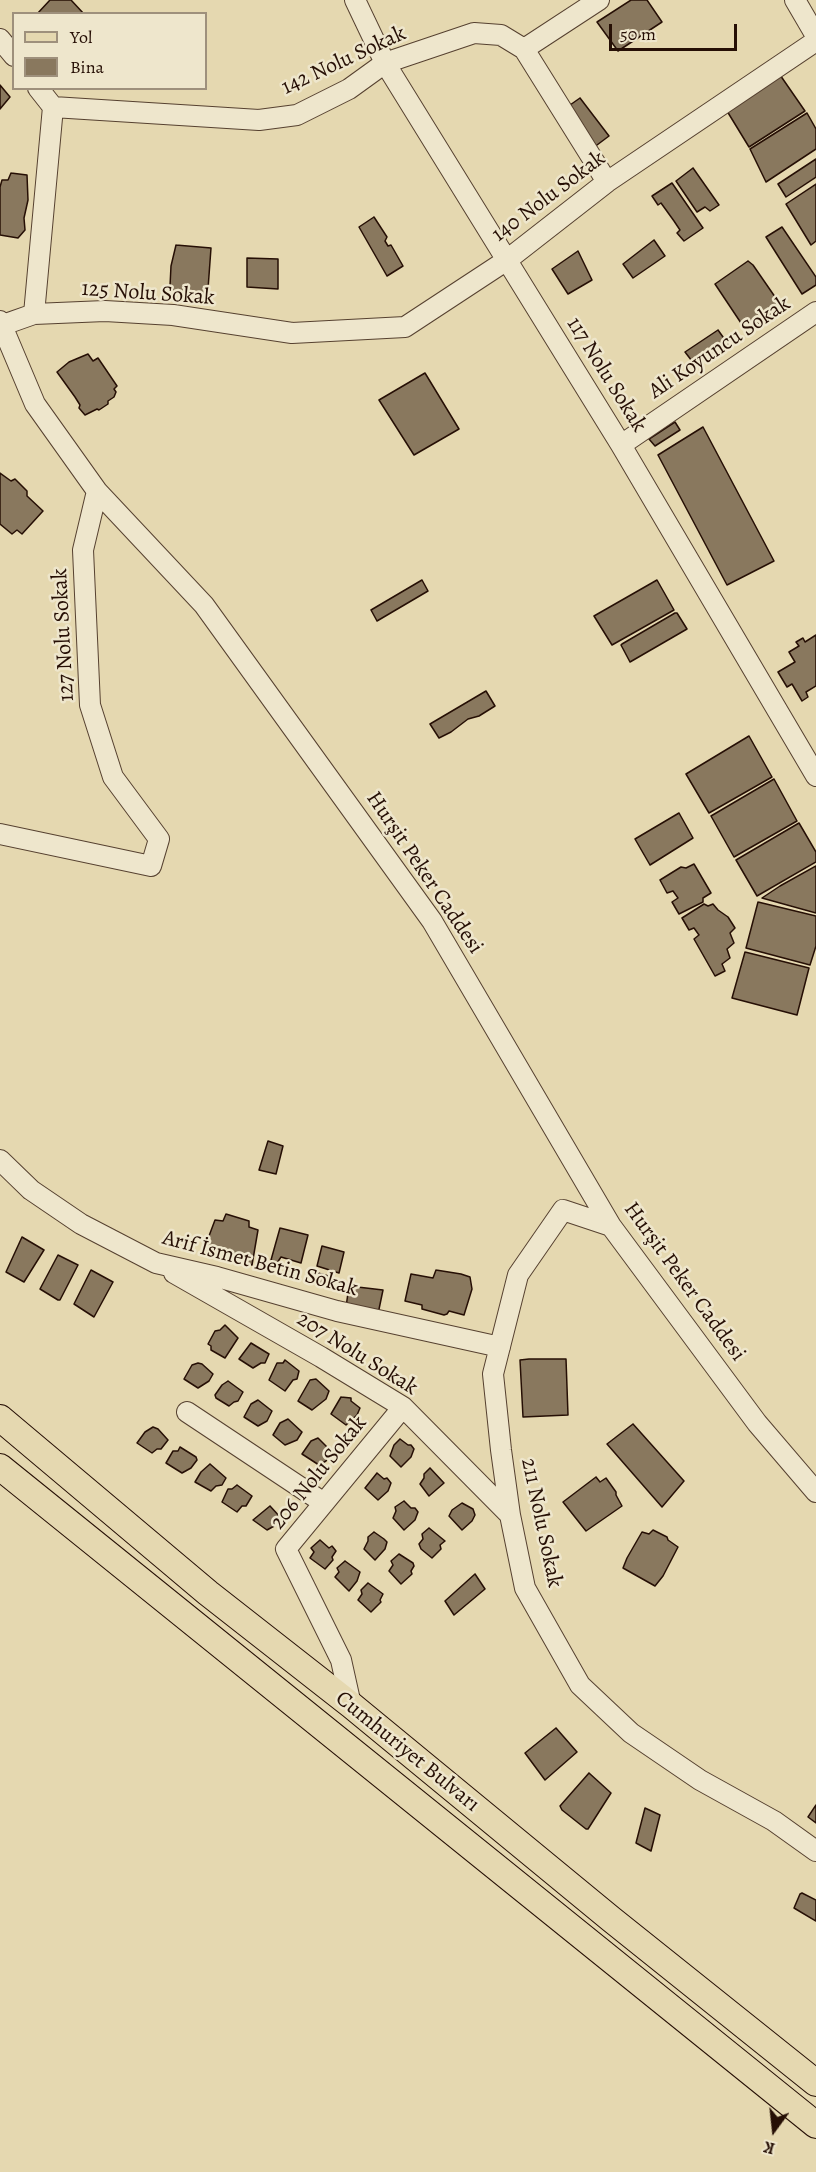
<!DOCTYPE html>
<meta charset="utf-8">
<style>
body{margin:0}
#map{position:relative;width:816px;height:2172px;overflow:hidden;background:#e5d8b0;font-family:Alegreya,serif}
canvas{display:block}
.legend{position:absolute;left:12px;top:12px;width:195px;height:78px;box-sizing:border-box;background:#eee6cc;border:2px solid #9e907c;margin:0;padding:8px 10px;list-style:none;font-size:18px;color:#260f05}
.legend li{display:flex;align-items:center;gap:12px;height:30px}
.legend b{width:30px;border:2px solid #9e907c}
.north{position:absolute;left:744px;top:2100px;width:60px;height:60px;-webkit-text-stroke:4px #eee6cc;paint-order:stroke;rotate:195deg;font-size:16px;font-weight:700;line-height:24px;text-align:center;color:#260f05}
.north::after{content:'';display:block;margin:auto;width:21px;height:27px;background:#260f05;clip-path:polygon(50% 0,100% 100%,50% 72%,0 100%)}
.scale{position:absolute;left:609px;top:24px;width:128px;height:27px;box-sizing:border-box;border:3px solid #260f05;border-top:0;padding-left:8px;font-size:18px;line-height:21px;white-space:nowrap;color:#260f05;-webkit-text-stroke:4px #eee6cc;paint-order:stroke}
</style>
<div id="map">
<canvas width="816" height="2172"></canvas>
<ul class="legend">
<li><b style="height:8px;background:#e5d8b0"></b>Yol</li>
<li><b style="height:16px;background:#89785e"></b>Bina</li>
</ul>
<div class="north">K</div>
<div class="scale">50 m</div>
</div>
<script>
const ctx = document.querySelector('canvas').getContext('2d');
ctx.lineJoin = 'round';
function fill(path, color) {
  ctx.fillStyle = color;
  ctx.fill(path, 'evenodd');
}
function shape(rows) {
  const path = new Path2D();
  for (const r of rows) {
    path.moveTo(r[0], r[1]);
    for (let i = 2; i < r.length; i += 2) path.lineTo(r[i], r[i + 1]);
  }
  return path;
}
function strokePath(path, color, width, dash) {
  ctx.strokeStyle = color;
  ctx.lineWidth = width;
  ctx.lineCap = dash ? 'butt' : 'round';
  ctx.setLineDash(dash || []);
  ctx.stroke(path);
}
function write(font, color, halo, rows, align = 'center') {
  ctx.font = font + ' Alegreya,serif';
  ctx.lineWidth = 5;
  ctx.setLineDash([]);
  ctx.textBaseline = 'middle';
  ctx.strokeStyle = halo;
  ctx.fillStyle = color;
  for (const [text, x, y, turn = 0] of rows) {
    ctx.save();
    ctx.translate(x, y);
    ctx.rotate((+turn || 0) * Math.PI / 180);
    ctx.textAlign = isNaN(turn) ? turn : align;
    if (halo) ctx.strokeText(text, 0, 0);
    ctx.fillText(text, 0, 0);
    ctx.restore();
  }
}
const building = shape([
 [50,0,71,0,84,14,37,14,50,0],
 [631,0,647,0,662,22,618,51,597,22,631,0],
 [778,72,805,111,749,147,727,111,778,72],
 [0,85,10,97,0,109,0,85],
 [580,98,609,136,593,148,570,105,580,98],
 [807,113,816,129,816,149,766,182,750,149,807,113],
 [816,159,816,177,786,197,778,184,816,159],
 [693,168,719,205,710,211,705,207,697,212,676,181,693,168],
 [11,173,27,175,28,200,24,218,25,230,18,238,0,235,0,187,2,180,8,180,11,173],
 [672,183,703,228,684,241,677,233,680,230,674,221,661,203,658,205,652,196,672,183],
 [816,184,816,241,811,245,786,204,816,184],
 [374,217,387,237,385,241,388,246,391,245,403,266,387,276,359,227,374,217],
 [782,227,816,277,816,285,802,294,766,237,782,227],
 [654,240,665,256,633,278,623,264,654,240],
 [176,245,211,248,208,289,203,295,175,293,173,289,170,286,171,266,176,245],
 [578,251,592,280,568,294,552,269,578,251],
 [247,258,278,259,278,289,247,287,247,258],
 [748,261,753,265,782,307,747,332,715,284,748,261],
 [718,330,728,344,695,365,685,352,718,330],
 [88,354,93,361,98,358,117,386,114,389,116,392,114,397,108,401,108,404,99,410,97,409,85,415,79,408,80,405,75,397,57,372,69,362,88,354],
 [425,373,459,429,414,455,379,400,425,373],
 [675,422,680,430,655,446,649,439,675,422],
 [703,427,774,561,727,585,658,455,703,427],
 [0,473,11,481,15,479,27,491,27,496,43,511,22,534,17,530,12,534,0,524,0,473],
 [422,580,428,591,377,621,371,610,422,580],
 [657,580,674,610,612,645,594,616,657,580],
 [675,613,677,613,687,629,630,662,621,645,622,644,675,613],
 [816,635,816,686,806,692,808,697,802,701,792,684,787,687,778,672,795,662,789,652,799,646,796,642,803,638,805,642,816,635],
 [486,691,495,706,479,716,468,719,451,732,439,738,430,724,486,691],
 [749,736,772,777,709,813,686,774,749,736],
 [774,779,797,821,734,857,711,816,774,779],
 [679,813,693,838,650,865,635,839,679,813],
 [799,823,816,852,816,862,757,896,736,860,799,823],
 [694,864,711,893,703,898,703,902,679,914,672,902,678,898,673,891,667,893,660,880,681,867,686,868,694,864],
 [816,866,816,913,762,898,780,886,816,866],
 [758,902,816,916,816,946,810,965,746,948,758,902],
 [704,904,708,906,713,904,718,910,728,917,735,928,730,933,734,943,727,949,730,958,722,964,725,971,715,976,694,939,699,935,694,928,689,930,682,918,704,904],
 [745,952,809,968,797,1015,732,998,745,952],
 [268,1141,283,1146,276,1174,259,1170,268,1141],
 [226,1214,249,1221,249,1227,258,1230,252,1265,229,1259,228,1251,222,1251,221,1256,203,1252,215,1220,223,1221,226,1214],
 [280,1228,308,1235,301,1263,281,1257,277,1263,271,1260,280,1228],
 [22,1237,44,1250,24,1282,6,1272,22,1237],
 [322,1246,344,1252,339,1273,317,1266,322,1246],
 [58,1255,78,1265,60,1300,58,1300,40,1289,58,1255],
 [285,1267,299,1271,297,1277,284,1274,285,1267],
 [91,1270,113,1282,94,1317,74,1304,91,1270],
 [436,1270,461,1274,470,1277,472,1289,464,1315,449,1311,447,1314,444,1315,422,1309,422,1305,405,1301,411,1274,433,1278,436,1270],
 [318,1273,332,1277,330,1285,315,1281,318,1273],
 [349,1286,383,1290,378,1314,346,1307,349,1286],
 [225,1325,238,1338,225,1358,211,1350,211,1346,208,1344,215,1331,220,1330,225,1325],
 [251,1343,269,1354,265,1363,261,1363,253,1368,239,1359,251,1343],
 [529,1359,566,1359,568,1415,523,1417,520,1360,529,1359],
 [285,1360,299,1371,297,1379,293,1380,285,1391,269,1380,277,1363,283,1363,285,1360],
 [198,1363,202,1364,213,1374,209,1381,198,1388,184,1379,192,1365,198,1363],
 [316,1379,329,1391,326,1399,312,1410,298,1401,310,1380,316,1379],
 [228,1381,243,1392,238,1401,234,1402,229,1406,216,1398,215,1395,222,1385,228,1381],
 [341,1397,351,1398,351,1401,360,1408,357,1415,346,1425,331,1414,341,1397],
 [258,1400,272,1411,267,1421,258,1426,244,1417,251,1404,258,1400],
 [288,1419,302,1432,297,1440,285,1445,273,1435,280,1423,288,1419],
 [633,1424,684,1481,662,1507,607,1444,633,1424],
 [153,1427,158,1429,168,1440,161,1449,157,1449,152,1453,137,1443,145,1432,153,1427],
 [318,1438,331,1451,326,1461,319,1465,302,1454,311,1441,318,1438],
 [400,1439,408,1445,411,1445,414,1449,411,1457,401,1467,390,1456,394,1445,400,1439],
 [180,1447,196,1457,197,1460,191,1468,182,1473,166,1463,173,1451,178,1451,180,1447],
 [210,1464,226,1478,222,1485,216,1486,211,1491,195,1482,201,1472,210,1464],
 [430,1468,444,1483,429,1496,420,1484,424,1478,424,1474,430,1468],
 [377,1473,384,1479,387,1478,391,1483,388,1491,378,1500,365,1488,377,1473],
 [596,1477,600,1482,606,1478,616,1492,616,1495,622,1506,586,1531,563,1502,596,1477],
 [237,1485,252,1496,246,1506,242,1506,237,1512,222,1502,228,1489,232,1489,237,1485],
 [404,1501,411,1508,415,1508,418,1512,415,1520,404,1530,393,1518,396,1511,395,1507,404,1501],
 [462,1503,473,1509,475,1515,472,1521,462,1530,449,1516,452,1510,462,1503],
 [270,1506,281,1518,276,1525,267,1530,253,1520,270,1506],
 [429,1528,445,1541,440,1545,441,1549,432,1558,421,1549,419,1544,423,1539,422,1534,429,1528],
 [653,1530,667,1537,668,1540,678,1547,663,1576,655,1586,623,1568,627,1558,642,1532,649,1534,653,1530],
 [374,1532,384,1539,387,1542,385,1549,375,1560,364,1549,368,1541,368,1537,374,1532],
 [320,1540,329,1548,332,1546,336,1551,332,1557,333,1560,325,1569,310,1558,314,1552,311,1548,320,1540],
 [399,1554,413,1563,414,1566,411,1571,412,1574,401,1584,389,1571,393,1565,391,1561,399,1554],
 [345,1561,360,1572,357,1581,349,1591,335,1577,339,1572,337,1568,345,1561],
 [475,1574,485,1589,454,1615,445,1601,475,1574],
 [368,1583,383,1594,380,1600,381,1602,371,1612,358,1600,362,1594,361,1590,368,1583],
 [556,1728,577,1752,545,1780,525,1753,556,1728],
 [589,1773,611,1793,588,1829,586,1829,562,1810,560,1806,589,1773],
 [816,1805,816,1823,808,1817,816,1805],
 [645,1808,660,1815,651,1851,636,1843,645,1808],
 [802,1893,816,1900,816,1921,794,1908,800,1894,802,1893]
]);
const minor = shape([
 [355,0,385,63,621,445,816,776],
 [795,0,816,36],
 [0,39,14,56],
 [524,49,607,182],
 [53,107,259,120,297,115,349,89,385,63,474,33,501,35,524,49,599,0],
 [34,314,53,107,38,88],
 [0,321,35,404,97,491,204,605,432,921,611,1226,757,1423,816,1492],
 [0,326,34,314,105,311,173,315,292,333,405,327,507,260,607,182,816,41],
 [621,445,816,312],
 [0,834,151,866,159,839,113,777,90,705,83,550,97,491],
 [0,1160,31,1190,81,1224,156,1263,217,1277,337,1311,500,1347],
 [611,1226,563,1210,518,1275,493,1374,501,1450,510,1515,525,1588,580,1685,631,1733,700,1780,774,1821,816,1851],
 [174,1273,321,1357,403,1407,510,1515],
 [187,1412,324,1503],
 [351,1705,341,1660,286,1549,403,1407]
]);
const major = shape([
 [0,1418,208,1593,351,1705,611,1919,816,2083],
 [0,1467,816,2125]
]);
const streetNames = [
 ["142 Nolu Sokak",344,61,-25],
 ["140 Nolu Sokak",549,197,-37],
 ["125 Nolu Sokak",148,294,4],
 ["Ali Koyuncu Sokak",720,348,-34],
 ["117 Nolu Sokak",606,375,58],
 ["127 Nolu Sokak",64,635,-93],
 ["Hurşit Peker Caddesi",424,873,56],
 ["Arif İsmet Betin Sokak",260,1264,15],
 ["Hurşit Peker Caddesi",684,1282,54],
 ["207 Nolu Sokak",357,1354,32],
 ["206 Nolu Sokak",319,1473,-51],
 ["211 Nolu Sokak",541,1523,78],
 ["Cumhuriyet Bulvarı",407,1752,39]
];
fill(building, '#89785e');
strokePath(building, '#260f05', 1.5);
strokePath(minor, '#564130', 22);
strokePath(major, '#260f05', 28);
strokePath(minor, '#eee6cc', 20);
strokePath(major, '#e5d8b0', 26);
write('22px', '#260f05', '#eee6cc', streetNames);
</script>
